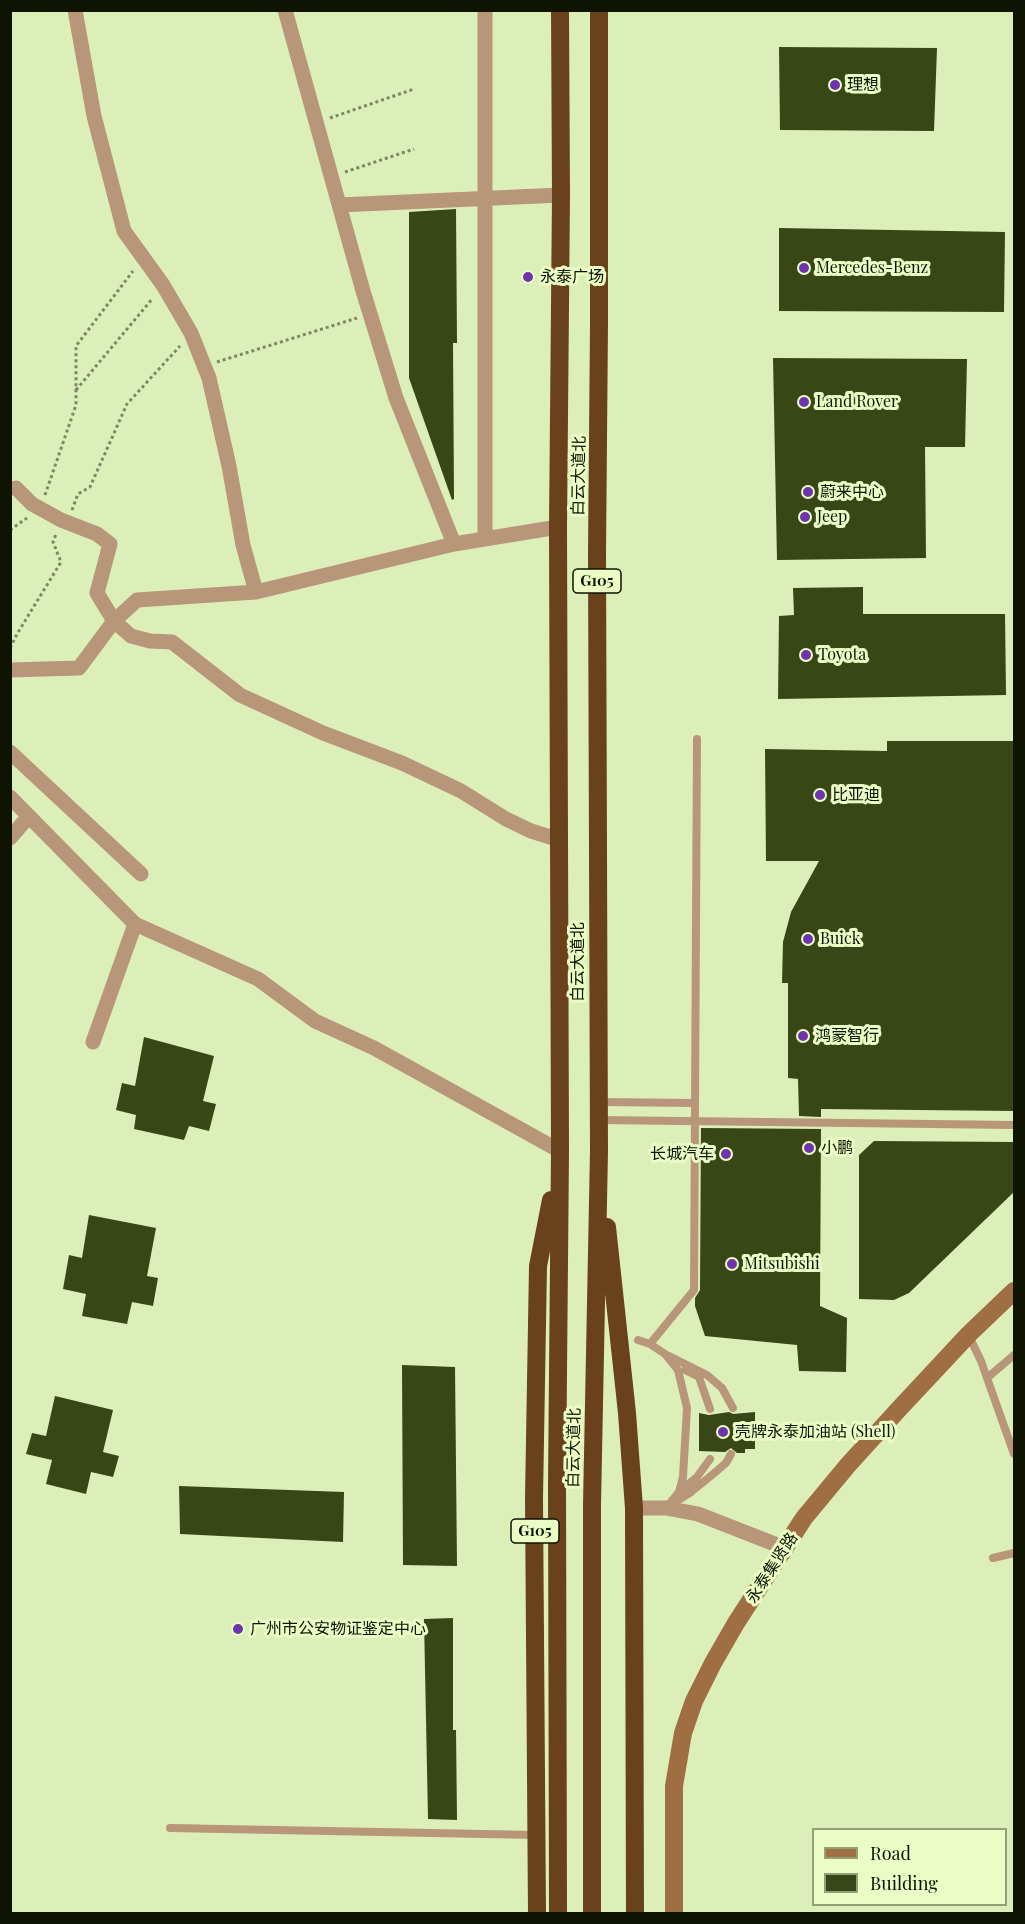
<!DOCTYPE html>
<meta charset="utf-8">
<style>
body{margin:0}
#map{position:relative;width:1025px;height:1924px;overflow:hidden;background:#ddefb8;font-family:"Playfair Display",serif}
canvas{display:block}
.frame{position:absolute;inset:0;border:12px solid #0e1302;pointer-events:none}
.legend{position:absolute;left:812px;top:1828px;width:195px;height:78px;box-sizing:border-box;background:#ebfcc5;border:2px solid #939f77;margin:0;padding:8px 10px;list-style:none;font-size:18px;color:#0e1302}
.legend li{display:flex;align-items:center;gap:12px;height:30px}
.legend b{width:30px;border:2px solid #939f77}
</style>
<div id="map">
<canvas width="1025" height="1924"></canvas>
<div class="frame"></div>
<ul class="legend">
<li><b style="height:8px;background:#9f6f43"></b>Road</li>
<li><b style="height:16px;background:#394615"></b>Building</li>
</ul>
</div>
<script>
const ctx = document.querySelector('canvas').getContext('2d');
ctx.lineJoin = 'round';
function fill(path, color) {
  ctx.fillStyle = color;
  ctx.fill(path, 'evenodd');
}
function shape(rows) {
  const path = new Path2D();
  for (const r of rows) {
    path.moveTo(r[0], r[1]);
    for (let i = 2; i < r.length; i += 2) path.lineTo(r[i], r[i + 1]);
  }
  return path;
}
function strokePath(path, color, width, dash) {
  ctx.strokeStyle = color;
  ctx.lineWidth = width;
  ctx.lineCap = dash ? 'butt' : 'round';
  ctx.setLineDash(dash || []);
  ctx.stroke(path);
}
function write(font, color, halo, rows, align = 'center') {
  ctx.font = font + ' "Playfair Display","Noto Sans SC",serif';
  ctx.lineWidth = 6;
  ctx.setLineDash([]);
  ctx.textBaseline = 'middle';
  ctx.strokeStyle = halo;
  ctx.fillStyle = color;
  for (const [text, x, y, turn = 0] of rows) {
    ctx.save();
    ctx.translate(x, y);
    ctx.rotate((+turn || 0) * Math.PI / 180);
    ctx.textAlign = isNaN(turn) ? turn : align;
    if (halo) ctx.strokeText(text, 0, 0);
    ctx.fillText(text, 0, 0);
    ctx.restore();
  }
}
const building = shape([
 [779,47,937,48,934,131,780,130],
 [456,209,457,343,453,343,454,499,452,500,409,378,409,212],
 [779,228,1005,232,1004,312,779,311],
 [773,358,967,359,965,447,925,447,926,558,777,560],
 [863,587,863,614,1005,614,1006,695,778,699,779,616,794,615,793,588],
 [887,741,1014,741,1014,1111,821,1109,821,1117,799,1116,798,1079,788,1078,788,983,782,983,783,942,791,912,819,861,766,861,765,749,887,751],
 [144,1037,214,1056,203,1101,216,1104,209,1131,189,1126,184,1140,134,1129,136,1115,116,1110,122,1083,135,1086],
 [701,1128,821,1129,820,1306,847,1318,846,1372,799,1371,797,1345,705,1336,695,1306,695,1298,700,1290],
 [874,1141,1014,1142,1014,1192,909,1293,894,1300,859,1299,859,1155],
 [89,1215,156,1228,147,1276,158,1278,153,1306,132,1302,127,1324,82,1316,86,1294,63,1289,69,1255,82,1258],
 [402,1365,455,1367,457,1566,403,1565],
 [55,1396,113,1410,103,1452,119,1456,113,1477,91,1472,86,1494,46,1484,52,1460,26,1454,32,1433,46,1436],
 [729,1412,733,1414,755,1412,755,1449,745,1449,745,1453,737,1453,731,1448,725,1452,699,1451,699,1413,709,1415],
 [179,1486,344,1492,343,1542,180,1534],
 [453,1618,453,1730,456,1730,457,1820,428,1819,424,1619]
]);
const path = shape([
 [330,118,414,89],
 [345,172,414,149],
 [217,362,357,318],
 [76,390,153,298],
 [45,495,76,405,76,346,133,271],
 [72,510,78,494,90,487,127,404,180,346],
 [10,530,27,518],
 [10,648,17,634,61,562,53,542,56,534]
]);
const lane = shape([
 [600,1102,694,1103],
 [599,1120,1014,1125],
 [969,1336,981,1361,1014,1454],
 [638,1340,650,1344,665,1354,678,1370,687,1408,683,1477,679,1492,666,1508],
 [650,1344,694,1290,697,739],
 [669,1356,707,1375,722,1388,733,1408],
 [685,1370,699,1377,710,1409],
 [987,1378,1014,1355],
 [680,1491,697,1477,710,1459],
 [672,1504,691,1492,712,1475,726,1463,731,1454],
 [993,1558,1014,1553],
 [170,1828,536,1835]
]);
const street = shape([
 [75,10,94,116,124,231,163,285,191,333,209,378,229,466,243,545,256,592],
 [285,10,363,291,396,398,454,544],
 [485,10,485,539],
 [339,205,561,195],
 [16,488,32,504,61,520,97,534,110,544,97,593,114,621,131,636,150,641,172,642,240,695,323,733,402,763,461,791,506,819,531,831,560,840],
 [10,670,79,668,114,621,137,600,256,592,454,544,558,527],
 [10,752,141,874],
 [10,797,135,924,258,979,315,1021,374,1048,560,1151],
 [10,838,29,816],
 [93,1042,135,924],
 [634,1508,666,1508,698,1514,785,1548]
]);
const secondary = shape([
 [674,1914,674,1786,683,1733,694,1701,713,1663,736,1623,804,1518,848,1465,898,1410,969,1334,1014,1291]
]);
const highway = shape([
 [607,1227,627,1413,634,1508,635,1914],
 [537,1914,534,1498,538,1266,551,1200],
 [558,1914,557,1484,560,1151,558,527,561,195,560,10],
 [592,1914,592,1505,599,1151,597,554,599,324,599,10]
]);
const markers = [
 [835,85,6,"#6e34ab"],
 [804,268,6,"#6e34ab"],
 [528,277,6,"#6e34ab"],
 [804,402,6,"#6e34ab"],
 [808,492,6,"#6e34ab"],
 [805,517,6,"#6e34ab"],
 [806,655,6,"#6e34ab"],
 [820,795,6,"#6e34ab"],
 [808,939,6,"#6e34ab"],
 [803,1036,6,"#6e34ab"],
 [809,1148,6,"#6e34ab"],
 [726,1154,6,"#6e34ab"],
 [732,1264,6,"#6e34ab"],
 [723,1432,6,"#6e34ab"],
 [238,1629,6,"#6e34ab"]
];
const shields = [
 [597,581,48],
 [535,1531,48]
];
const shieldNames = [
 ["G105",597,581],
 ["G105",535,1531]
];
const poiNames = [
 ["理想",847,85],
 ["Mercedes-Benz",816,268],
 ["永泰广场",540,277],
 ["Land Rover",816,402],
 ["蔚来中心",820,492],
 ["Jeep",817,517],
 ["Toyota",818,655],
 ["比亚迪",832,795],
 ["Buick",820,939],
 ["鸿蒙智行",815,1036],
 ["小鹏",821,1148],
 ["长城汽车",714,1154,"right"],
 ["Mitsubishi",744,1264],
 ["壳牌永泰加油站 (Shell)",735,1432],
 ["广州市公安物证鉴定中心",250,1629]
];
const streetNames = [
 ["白云大道北",579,476,-89],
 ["白云大道北",578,962,-90],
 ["白云大道北",574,1448,-89],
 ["永泰集贤路",772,1568,-57]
];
fill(building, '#394615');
strokePath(path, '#7c8863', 3, [3, 3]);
strokePath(lane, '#b8967a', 8);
strokePath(street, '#b8967a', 15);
strokePath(secondary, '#9f6f43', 18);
strokePath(highway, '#69421c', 18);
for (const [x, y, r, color] of markers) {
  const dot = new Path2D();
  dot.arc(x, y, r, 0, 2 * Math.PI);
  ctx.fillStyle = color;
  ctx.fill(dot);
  strokePath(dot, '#ebfcc5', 2);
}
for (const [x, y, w] of shields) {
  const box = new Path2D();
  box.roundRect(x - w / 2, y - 12, w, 24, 4.5);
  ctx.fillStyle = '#ebfcc5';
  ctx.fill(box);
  strokePath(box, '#0e1302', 1.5);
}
write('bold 15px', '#0e1302', null, shieldNames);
write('16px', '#0e1302', '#ebfcc5', poiNames, 'left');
write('16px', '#0e1302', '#ebfcc5', streetNames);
</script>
